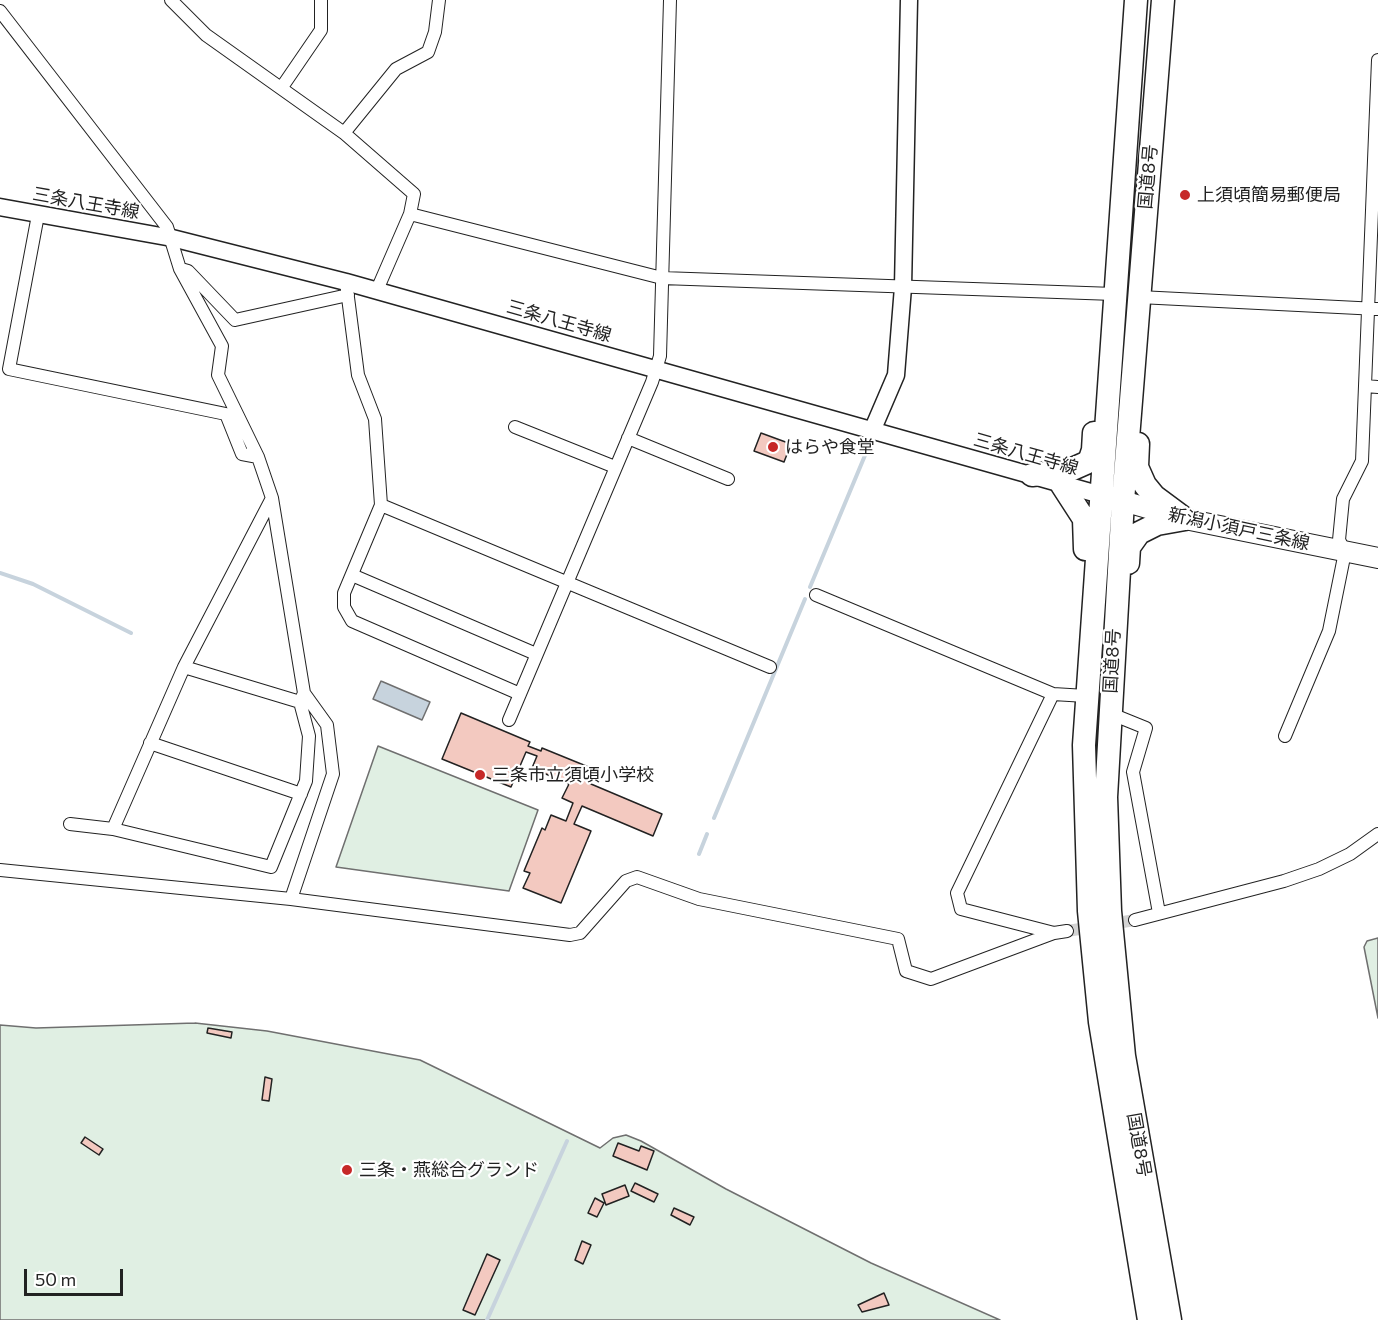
<!DOCTYPE html>
<meta charset="utf-8">
<style>
body{margin:0}
#map{position:relative;width:1378px;height:1320px;overflow:hidden;background:#fff;font-family:Commissioner,sans-serif}
canvas{display:block}
.scale{position:absolute;left:24px;top:1269px;width:99px;height:27px;box-sizing:border-box;border:3px solid #222;border-top:0;padding-left:8px;font-size:18px;line-height:21px;white-space:nowrap;color:#222;-webkit-text-stroke:4px #fff;paint-order:stroke}
</style>
<div id="map">
<canvas width="1378" height="1320"></canvas>
<div class="scale">50 m</div>
</div>
<script>
const ctx = document.querySelector('canvas').getContext('2d');
ctx.lineJoin = 'round';
function fill(path, color) {
  ctx.fillStyle = color;
  ctx.fill(path, 'evenodd');
}
function shape(rows) {
  const path = new Path2D();
  for (const r of rows) {
    path.moveTo(r[0], r[1]);
    for (let i = 2; i < r.length; i += 2) path.lineTo(r[i], r[i + 1]);
  }
  return path;
}
function strokePath(path, color, width, dash) {
  ctx.strokeStyle = color;
  ctx.lineWidth = width;
  ctx.lineCap = dash ? 'butt' : 'round';
  ctx.setLineDash(dash || []);
  ctx.stroke(path);
}
function write(font, color, halo, rows, align = 'center') {
  ctx.font = font + ' Commissioner,"Noto Sans JP",sans-serif';
  ctx.lineWidth = 4.5;
  ctx.setLineDash([]);
  ctx.textBaseline = 'middle';
  ctx.strokeStyle = halo;
  ctx.fillStyle = color;
  for (const [text, x, y, turn = 0] of rows) {
    ctx.save();
    ctx.translate(x, y);
    ctx.rotate((+turn || 0) * Math.PI / 180);
    ctx.textAlign = isNaN(turn) ? turn : align;
    if (halo) ctx.strokeText(text, 0, 0);
    ctx.fillText(text, 0, 0);
    ctx.restore();
  }
}
const green = shape([
 [378,746,538,810,509,891,336,867,378,746],
 [1378,938,1378,1018,1364,947,1367,941,1378,938],
 [195,1023,267,1031,420,1060,600,1148,613,1138,626,1135,641,1141,726,1189,871,1263,1000,1320,0,1320,0,1025,36,1028,195,1023]
]);
const water = shape([
 [381,681,430,702,422,720,373,699,381,681]
]);
const stream = shape([
 [0,573,33,584,131,633],
 [810,587,871,441],
 [714,818,805,599],
 [699,854,707,834],
 [487,1320,567,1141]
]);
const building = shape([
 [761,433,791,444,784,462,754,451,761,433],
 [461,713,530,742,528,746,541,751,542,748,596,770,591,784,662,814,653,836,582,806,574,824,591,831,561,903,523,888,530,873,524,871,542,828,545,830,551,815,566,821,573,803,562,798,569,784,532,768,537,756,526,752,511,787,442,759,461,713],
 [208,1028,232,1032,231,1038,207,1033,208,1028],
 [265,1077,272,1079,269,1101,262,1100,265,1077],
 [85,1137,103,1149,99,1155,81,1143,85,1137],
 [618,1143,639,1151,641,1146,654,1151,647,1170,613,1156,618,1143],
 [635,1183,658,1194,654,1202,631,1191,635,1183],
 [625,1185,629,1196,606,1205,602,1194,625,1185],
 [595,1198,604,1203,597,1217,588,1213,595,1198],
 [674,1208,694,1217,690,1225,671,1215,674,1208],
 [582,1241,591,1245,583,1264,575,1260,582,1241],
 [487,1254,500,1260,475,1315,463,1310,487,1254],
 [884,1293,889,1305,862,1312,858,1305,884,1293]
]);
const streetTunnel = shape([
 [1067,931,1135,920]
]);
const street = shape([
 [171,0,206,35,344,133,414,194,410,214,377,290],
 [0,11,167,227,180,269,222,346,218,375,258,457,272,498,304,693,327,725,333,774,291,899],
 [282,87,321,30,321,0],
 [344,133,396,69,428,52,435,32,439,0],
 [410,214,662,278,1114,294],
 [38,215,9,369,226,414,242,454,258,457],
 [181,269,188,271,235,320,348,295],
 [346,282,358,375,375,419,381,505,770,667],
 [1139,297,1378,309],
 [1365,386,1378,387],
 [515,427,615,467],
 [628,438,728,479],
 [381,505,344,593,344,607,352,621,520,694],
 [352,575,536,654],
 [816,595,1053,694,1086,696],
 [184,667,300,702],
 [1053,694,957,893,961,909,1054,933],
 [1109,713,1146,728,1133,772,1159,913],
 [509,720,652,382,660,356,670,0],
 [1285,736,1329,631,1345,552,1339,540,1343,499,1362,461,1378,60],
 [150,743,301,794],
 [70,824,113,829,271,867,306,781,309,736,300,702,304,693],
 [113,829,184,667,272,498],
 [0,870,291,899,570,935,580,933,626,881,637,877,699,899,898,939,906,971,931,979,1054,933,1067,931],
 [1135,920,1284,881,1319,869,1350,854,1378,834]
]);
const secondary = shape([
 [0,207,172,238,346,282,1101,495],
 [872,431,896,375,903,287,909,0]
]);
const primary = shape([
 [1109,497,1185,519,1378,558]
]);
const highway = shape([
 [1136,0,1084,745,1089,911,1100,1022,1149,1320],
 [1163,0,1123,501,1106,797,1110,911,1124,1056,1170,1320],
 [1138,444,1137,467,1145,485,1154,496,1185,519],
 [1032,475,1068,471,1086,463,1090,459,1093,450,1094,433],
 [1062,485,1084,519,1085,549],
 [1128,563,1129,547,1139,533,1157,524,1185,519]
]);
const markers = [
 [1185,195,6,"#c62828"],
 [773,447,6,"#c62828"],
 [480,775,6,"#c62828"],
 [347,1170,6,"#c62828"]
];
const streetNames = [
 ["国道8号",1148,177,-85],
 ["三条八王寺線",86,203,10],
 ["三条八王寺線",559,321,16],
 ["三条八王寺線",1026,454,16],
 ["新潟小須戸三条線",1239,529,12],
 ["国道8号",1112,661,-87],
 ["国道8号",1139,1145,80]
];
const poiNames = [
 ["上須頃簡易郵便局",1197,195],
 ["はらや食堂",785,447],
 ["三条市立須頃小学校",492,775],
 ["三条・燕総合グランド",359,1170]
];
fill(green, '#e0efe3');
strokePath(green, '#6f6f6f', 1.5);
fill(water, '#c7d3dd');
strokePath(water, '#6f6f6f', 1.5);
strokePath(stream, '#c7d3dd', 4);
fill(building, '#f3c9c0');
strokePath(building, '#222', 1.5);
strokePath(streetTunnel, '#d3d3d3', 12, [12, 6]);
strokePath(street, '#222', 14);
strokePath(secondary, '#222', 19);
strokePath(primary, '#222', 22);
strokePath(highway, '#222', 25);
strokePath(street, '#fff', 12);
strokePath(secondary, '#fff', 16);
strokePath(primary, '#fff', 20);
strokePath(highway, '#fff', 22);
for (const [x, y, r, color] of markers) {
  const dot = new Path2D();
  dot.arc(x, y, r, 0, 2 * Math.PI);
  ctx.fillStyle = color;
  ctx.fill(dot);
  strokePath(dot, '#fff', 2);
}
write('18px', '#222', '#fff', streetNames);
write('18px', '#222', '#fff', poiNames, 'left');
</script>
